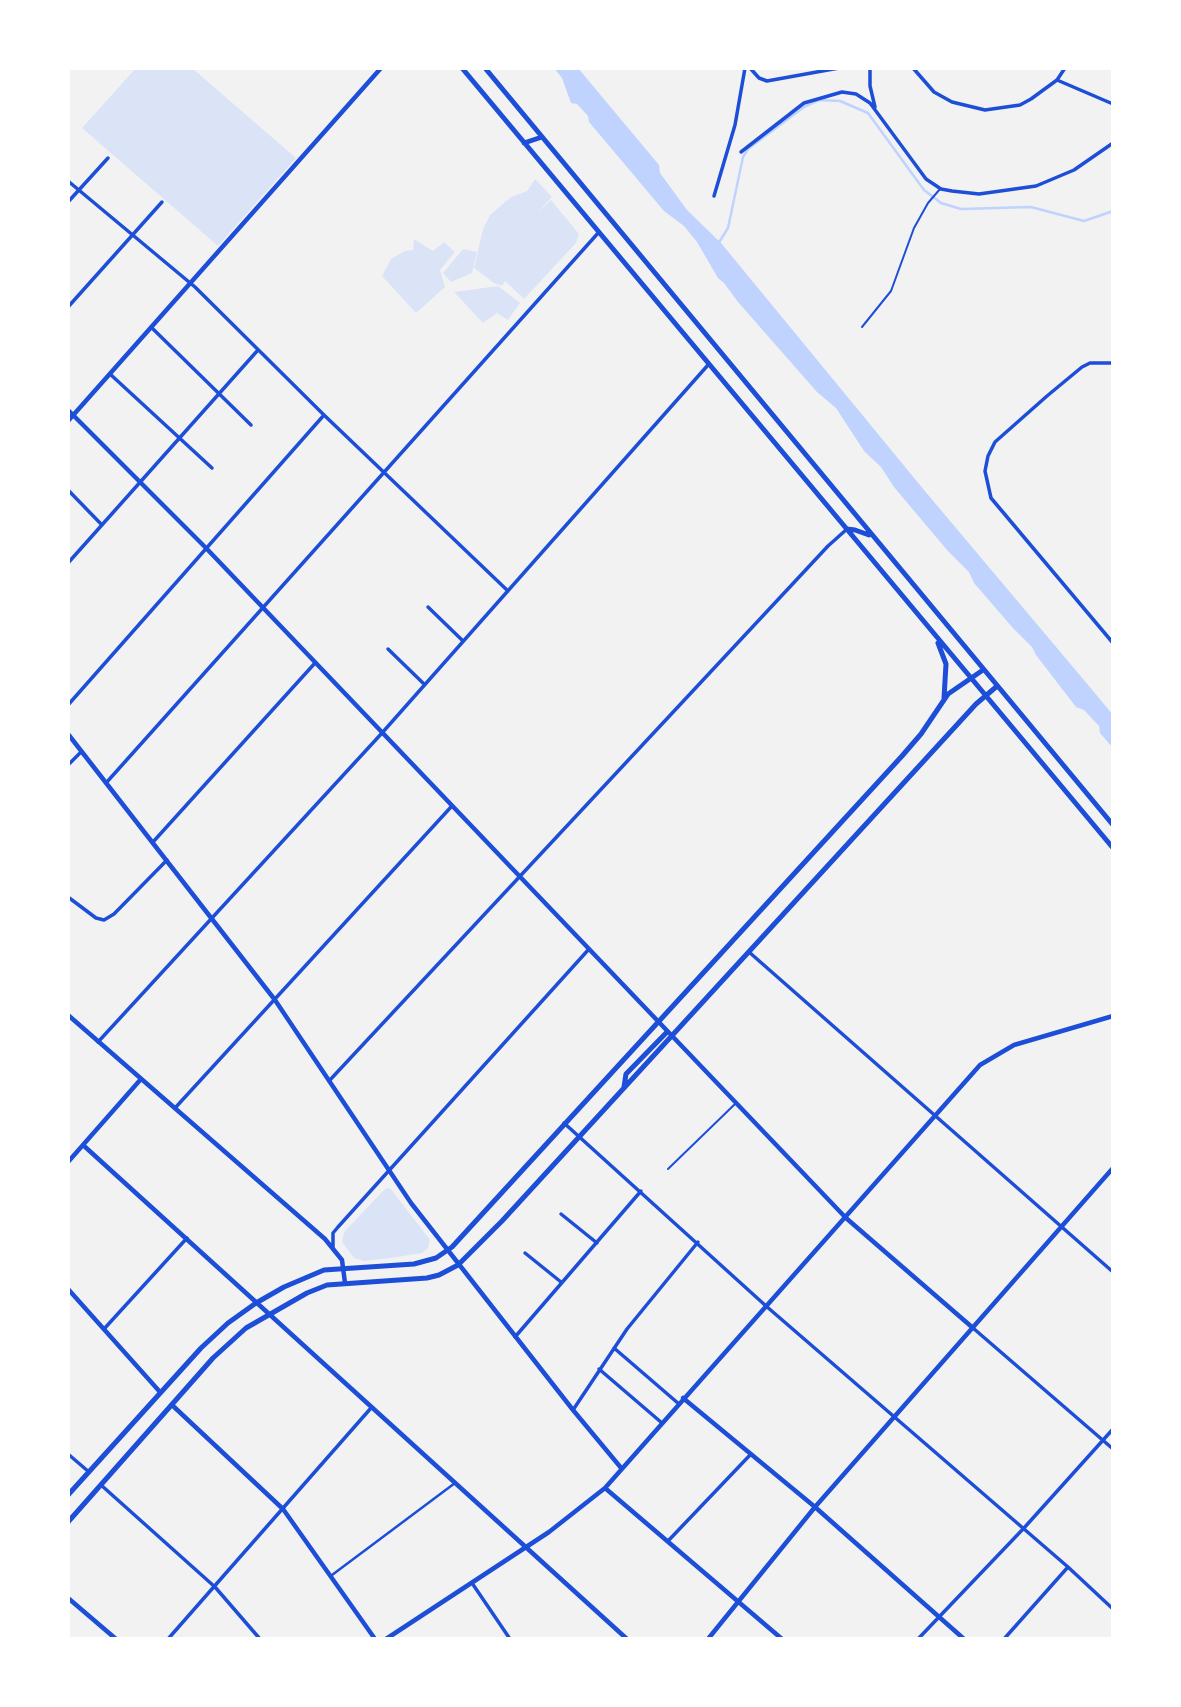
<!DOCTYPE html>
<style>
body{margin:0}
#map{position:relative;width:1181px;height:1707px;overflow:hidden;background:#f2f2f2;font-family:"Open Sans",sans-serif}
canvas{display:block}
.frame{position:absolute;inset:0;border:70px solid #fff;pointer-events:none}
</style>
<div id="map">
<canvas width="1181" height="1707"></canvas>
<div class="frame"></div>
</div>
<script>
const ctx = document.querySelector('canvas').getContext('2d');
ctx.lineJoin = 'round';
function fill(path, color) {
  ctx.fillStyle = color;
  ctx.fill(path, 'evenodd');
}
function shape(rows) {
  const path = new Path2D();
  for (const r of rows) {
    path.moveTo(r[0], r[1]);
    for (let i = 2; i < r.length; i += 2) path.lineTo(r[i], r[i + 1]);
  }
  return path;
}
function strokePath(path, color, width, dash) {
  ctx.strokeStyle = color;
  ctx.lineWidth = width;
  ctx.lineCap = dash ? 'butt' : 'round';
  ctx.setLineDash(dash || []);
  ctx.stroke(path);
}
const green = shape([
 [136,68,192,68,296,158,218,246,82,128],
 [535,179,552,197,537,213,551,200,579,234,576,243,524,299,505,281,502,286,494,283,474,268,483,229,490,215,511,197,527,191],
 [414,239,433,251,444,242,455,252,440,270,445,287,416,313,382,276,391,259,405,251,413,250],
 [463,249,477,252,472,273,451,282,443,273],
 [498,286,520,303,508,320,497,313,483,323,454,292],
 [390,1188,430,1240,428,1248,422,1253,391,1258,364,1261,354,1258,342,1242,344,1232,385,1189]
]);
const water = shape([
 [554,68,578,68,659,165,660,173,687,210,721,243,924,490,1094,692,1113,715,1113,748,1100,733,1099,726,1084,710,1076,707,1036,655,1032,647,1012,627,974,583,969,572,947,550,894,487,881,467,864,451,836,408,817,392,738,302,724,283,718,278,697,242,684,226,664,211,589,122,588,116,577,104,571,103,562,78]
]);
const stream = shape([
 [718,244,728,228,743,157,748,149,804,107,819,100,840,101,868,113,924,190,941,203,961,209,1031,207,1084,221,1113,211]
]);
const service = shape([
 [862,327,891,291,914,228,928,203,940,189],
 [668,1169,735,1104]
]);
const pedestrian = shape([
 [332,1575,455,1483]
]);
const minor = shape([
 [750,68,759,78,767,81,839,68],
 [870,68,870,86,875,107],
 [913,68,934,92,952,102,985,110,1020,105,1031,99,1057,80,1065,68],
 [1057,80,1113,104],
 [741,152,804,103,842,92,856,94,870,103,926,179,941,189,952,191,979,194,1036,186,1074,170,1113,143],
 [68,181,195,287,324,415,508,591],
 [714,196,735,125,745,68],
 [68,202,108,158],
 [68,307,162,202],
 [152,328,251,425],
 [1113,363,1090,363,1082,367,1047,396,995,442,988,456,985,471,991,498,1113,643],
 [110,374,212,468],
 [68,490,102,525],
 [68,563,258,350],
 [428,607,463,641],
 [388,649,424,684],
 [68,705,324,415],
 [68,765,81,752],
 [106,783,599,232],
 [153,842,315,663],
 [68,897,96,918,104,920,114,914,167,860],
 [749,952,1113,1272],
 [1113,1036,1113,1054],
 [98,1042,382,733,708,365],
 [329,1081,828,546,847,529],
 [175,1108,451,807],
 [564,1123,766,1306,1068,1567,1113,1609],
 [561,1214,597,1243],
 [333,1247,333,1233,338,1227,589,949],
 [525,1253,561,1282],
 [973,1328,1113,1449],
 [104,1329,187,1238],
 [515,1337,641,1191],
 [614,1348,679,1404],
 [599,1369,662,1423],
 [573,1410,627,1329,698,1242],
 [68,1454,89,1472],
 [101,1485,215,1587,260,1639],
 [668,1541,751,1454],
 [472,1583,510,1639],
 [168,1639,371,1408],
 [918,1639,1024,1528,1113,1429],
 [1004,1639,1068,1567]
]);
const tertiary = shape([
 [68,410,206,548,846,1218,973,1328],
 [68,421,381,68],
 [68,734,275,1000,411,1203,573,1410,622,1469],
 [68,1015,325,1239,342,1260,345,1283],
 [83,1145,627,1639],
 [68,1162,141,1079],
 [68,1289,160,1392],
 [683,1398,815,1507,964,1639],
 [172,1405,283,1509,375,1639],
 [605,1488,782,1639],
 [68,1598,116,1639],
 [386,1639,549,1532,605,1488,980,1065,1014,1045,1113,1016],
 [708,1639,815,1507,1113,1168]
]);
const primary = shape([
 [462,68,1113,848],
 [485,68,1113,825],
 [524,143,542,137],
 [847,529,855,530,869,535],
 [938,643,946,664,944,698],
 [624,1087,626,1074,667,1032],
 [68,1495,201,1348,228,1323,256,1303,284,1287,324,1270,414,1264,436,1258,452,1247,902,756,921,734,948,694,983,670],
 [68,1522,213,1358,246,1328,307,1293,327,1285,427,1278,439,1275,458,1265,502,1221,976,704,996,687]
]);
fill(green, '#dbe4f7');
fill(water, '#bfd3fe');
strokePath(stream, '#bfd3fe', 2.5);
strokePath(service, '#1d4ed8', 2);
strokePath(pedestrian, '#1d4ed8', 2.5);
strokePath(minor, '#1d4ed8', 3.5);
strokePath(tertiary, '#1d4ed8', 4.5);
strokePath(primary, '#1d4ed8', 5);
</script>
